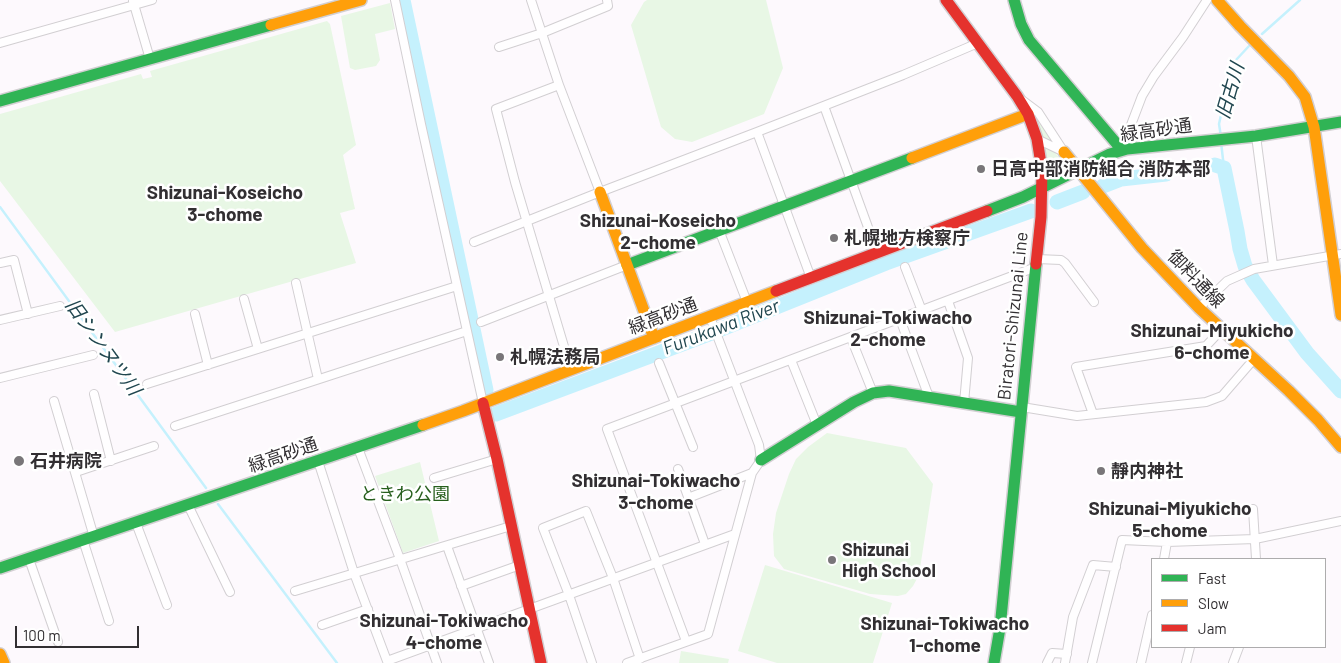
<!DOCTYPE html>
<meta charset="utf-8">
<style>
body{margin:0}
#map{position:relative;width:1341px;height:663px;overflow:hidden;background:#fdf9fd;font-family:Barlow,sans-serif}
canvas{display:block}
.legend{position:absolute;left:1151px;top:558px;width:175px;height:90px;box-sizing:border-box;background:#fff;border:1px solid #adacad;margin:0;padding:6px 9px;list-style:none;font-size:15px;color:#322f32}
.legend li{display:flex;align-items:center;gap:10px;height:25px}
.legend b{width:25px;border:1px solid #adacad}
.scale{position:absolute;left:15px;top:626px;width:124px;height:22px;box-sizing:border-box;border:2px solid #322f32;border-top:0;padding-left:6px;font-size:15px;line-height:18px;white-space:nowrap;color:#322f32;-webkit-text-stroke:4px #fff;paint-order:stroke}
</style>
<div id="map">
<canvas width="1341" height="663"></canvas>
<ul class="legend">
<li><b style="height:6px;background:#30b455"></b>Fast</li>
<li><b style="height:6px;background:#ff9f0a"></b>Slow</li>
<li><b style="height:6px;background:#e5322d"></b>Jam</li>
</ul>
<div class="scale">100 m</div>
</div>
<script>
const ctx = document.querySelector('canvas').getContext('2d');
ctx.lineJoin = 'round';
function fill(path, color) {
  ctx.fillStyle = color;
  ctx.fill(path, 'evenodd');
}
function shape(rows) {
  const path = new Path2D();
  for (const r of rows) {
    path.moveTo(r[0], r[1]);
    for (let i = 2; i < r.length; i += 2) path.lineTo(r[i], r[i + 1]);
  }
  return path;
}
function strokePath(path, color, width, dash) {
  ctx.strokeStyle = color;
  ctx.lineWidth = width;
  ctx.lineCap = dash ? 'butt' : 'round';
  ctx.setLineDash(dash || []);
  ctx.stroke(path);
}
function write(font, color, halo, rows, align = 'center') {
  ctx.font = font + ' Barlow,"Noto Sans JP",sans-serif';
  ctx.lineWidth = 5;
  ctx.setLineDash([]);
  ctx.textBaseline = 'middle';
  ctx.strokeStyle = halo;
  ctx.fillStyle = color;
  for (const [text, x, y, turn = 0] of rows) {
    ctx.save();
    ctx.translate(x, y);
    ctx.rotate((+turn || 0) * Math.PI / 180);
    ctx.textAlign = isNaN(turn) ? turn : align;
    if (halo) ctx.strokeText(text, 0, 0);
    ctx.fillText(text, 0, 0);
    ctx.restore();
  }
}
const green = shape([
 [647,0,766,0,783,68,764,114,692,142,675,139,661,127,631,25,644,2],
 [390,3,395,29,375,34,380,60,376,66,355,70,350,68,341,16],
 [327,21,330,24,356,145,343,155,355,209,340,213,356,263,115,332,0,181,0,114,141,74,143,79,152,77,150,71],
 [1034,114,1037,117,1058,145,1045,139,1042,135],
 [1044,145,1052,149,1063,162,1048,168],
 [827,433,906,448,933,484,919,575,913,586,906,594,898,596,870,594,784,569,774,556,773,534,776,513,789,474,796,459,808,447],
 [420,462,439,541,403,553,375,476],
 [765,565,892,603,873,663,777,663,738,651],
 [681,651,729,659,728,663,679,663]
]);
const stream = shape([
 [1262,34,1300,0],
 [1221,137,1219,124,1228,83,1236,60,1249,46],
 [1221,142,1224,168],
 [0,207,206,488],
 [218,504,337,663]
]);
const river = shape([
 [403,0,486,390],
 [1215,165,1224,168,1237,231,1240,249,1245,266,1253,280,1307,353,1341,391],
 [1103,186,1121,179,1166,174],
 [1057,202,1083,192],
 [496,414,709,334,886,263,1031,211]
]);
const street = shape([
 [395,0,421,124,483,403],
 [531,0,559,85,600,192],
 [133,1,150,59],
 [0,43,152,0],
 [499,47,542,33,608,6,607,0],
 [559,85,496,109,515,182,571,370],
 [1022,100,1038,112,1064,152],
 [824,106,877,252],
 [757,132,811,278],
 [1256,136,1273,265],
 [1037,139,1064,152],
 [1127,149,1126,138,1142,96,1154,76,1183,37,1207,0],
 [719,230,747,302],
 [474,242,600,192,757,132,903,75,978,43],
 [1037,259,1061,260,1065,263,1094,302],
 [0,263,14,260,28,314],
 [905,267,922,311],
 [296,283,318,379],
 [244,299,258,349],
 [948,301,968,358,964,403],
 [1199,308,1227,281,1254,269,1341,254],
 [195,314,208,365],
 [900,319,929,397],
 [0,320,60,306],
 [481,322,627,265],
 [851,338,873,393],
 [791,360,817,425],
 [659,363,693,447],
 [0,378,93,355],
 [147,384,457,286],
 [94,394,111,461],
 [54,401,94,537],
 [1022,407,1077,416,1206,402,1222,396,1254,359],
 [1093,414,1076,367,1206,346,1221,330],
 [175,426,467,331],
 [358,448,400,559,437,663],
 [318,461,354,573,387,661,735,534],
 [678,469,705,544],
 [76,472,154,446],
 [434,478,497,459],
 [688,498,752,473],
 [188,505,230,592],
 [1253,509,1256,559],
 [136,523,167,605],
 [83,540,109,621],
 [447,546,489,663],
 [29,559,58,642],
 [1164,559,1167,542,1255,539,1341,521],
 [461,586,520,565],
 [295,591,511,526],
 [322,625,368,609],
 [686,641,607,429,1036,267],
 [592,663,569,595,543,528,586,511,613,578,640,659],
 [627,663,708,634,752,473,761,460,759,445,710,317],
 [1047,663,1052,653,1067,654],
 [1065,663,1073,617,1093,565,1116,567],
 [1092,663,1122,540,1167,542],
 [1141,663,1152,615],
 [1186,663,1190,647],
 [1233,663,1239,647]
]);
const fast = shape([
 [1014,0,1021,24,1029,40,1122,150],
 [0,101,271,25],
 [987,211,1023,197,1110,154,1127,149,1256,136,1341,122],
 [627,265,912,158],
 [761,460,854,402,873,393,889,391,1021,412],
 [0,568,423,425],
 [994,663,1000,628,1036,264]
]);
const slow = shape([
 [1217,0,1240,26,1289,76,1305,97,1314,127,1341,315],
 [271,25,361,0],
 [1064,152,1142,248,1199,308,1289,391,1318,420,1341,447],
 [912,158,1028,114],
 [600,192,654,338],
 [423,425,463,411,776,291],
 [0,654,4,663]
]);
const jam = shape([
 [946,0,1017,96,1028,114,1037,139,1042,170,1041,217,1036,264],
 [776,291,987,211],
 [483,403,497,459,541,663]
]);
const markers = [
 [981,169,5,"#797679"],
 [834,238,5,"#797679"],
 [500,357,5,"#797679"],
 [19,461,6,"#797679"],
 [1101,471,5,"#797679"],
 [832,560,5,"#797679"]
];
const streetNames = [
 ["緑高砂通",1156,130,-8],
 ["御料通線",1196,279,46],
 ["緑高砂通",663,316,-21],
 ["Biratori-Shizunai Line",1013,316,-84],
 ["緑高砂通",283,455,-19]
];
const poiNames = [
 ["日高中部消防組合 消防本部",991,169],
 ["札幌地方検察庁",844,238],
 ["札幌法務局",510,357],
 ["石井病院",30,461],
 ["靜内神社",1111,471],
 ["Shizunai",842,550],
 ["High School",842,571]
];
const parkNames = [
 ["ときわ公園",405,494]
];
const waterNames = [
 ["旧古川",1230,91,-74],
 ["Furukawa River",721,327,-21],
 ["旧シンヌツ川",103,347,54]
];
const neighbourhoodNames = [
 ["Shizunai-Koseicho",225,193],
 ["3-chome",225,215],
 ["Shizunai-Koseicho",658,221],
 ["2-chome",658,243],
 ["Shizunai-Tokiwacho",888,318],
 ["2-chome",888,340],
 ["Shizunai-Miyukicho",1212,331],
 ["6-chome",1212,353],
 ["Shizunai-Tokiwacho",656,481],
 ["3-chome",656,503],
 ["Shizunai-Miyukicho",1170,509],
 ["5-chome",1170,531],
 ["Shizunai-Tokiwacho",444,621],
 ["4-chome",444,643],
 ["Shizunai-Tokiwacho",945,624],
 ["1-chome",945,646]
];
fill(green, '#e8f7e5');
strokePath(stream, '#c5f1fd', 2.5);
strokePath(river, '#c5f1fd', 15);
strokePath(street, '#d2cfd2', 10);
strokePath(fast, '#d2cfd2', 14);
strokePath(slow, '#d2cfd2', 14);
strokePath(jam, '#d2cfd2', 14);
strokePath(street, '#fffeff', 8);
strokePath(fast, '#30b455', 11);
strokePath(slow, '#ff9f0a', 11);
strokePath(jam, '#e5322d', 11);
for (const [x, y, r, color] of markers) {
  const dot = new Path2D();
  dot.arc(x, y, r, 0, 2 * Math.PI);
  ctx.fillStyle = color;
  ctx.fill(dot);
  strokePath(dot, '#fff', 2);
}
write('18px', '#322f32', '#fff', streetNames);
write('bold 18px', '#322f32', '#fff', poiNames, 'left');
write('18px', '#275f1d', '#fff', parkNames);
write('italic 19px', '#20464f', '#fff', waterNames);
write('bold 19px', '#322f32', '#fff', neighbourhoodNames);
</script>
